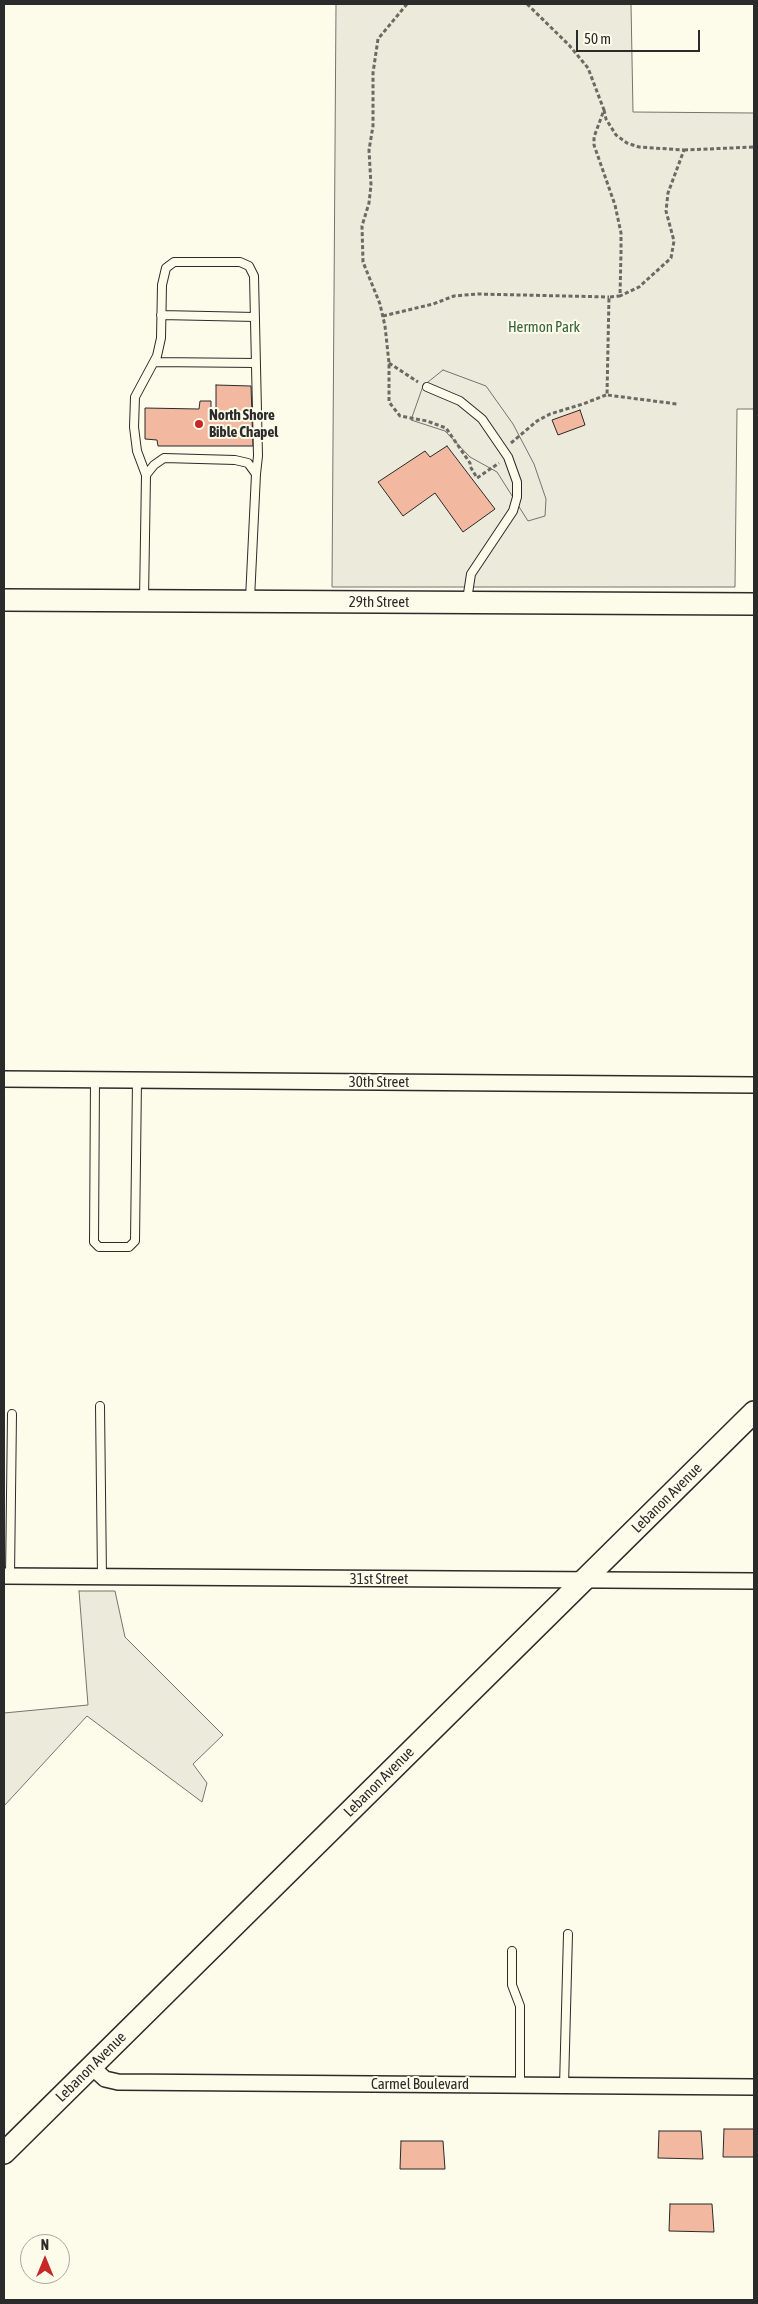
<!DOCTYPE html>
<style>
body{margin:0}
#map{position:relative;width:758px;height:2304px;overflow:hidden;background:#fdfbea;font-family:"Asap Condensed",sans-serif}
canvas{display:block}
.frame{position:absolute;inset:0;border:5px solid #2b2b2b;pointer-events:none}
.north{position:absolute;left:20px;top:2234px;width:50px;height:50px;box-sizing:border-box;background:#fdfbea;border:1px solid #a9a89e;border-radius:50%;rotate:0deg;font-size:14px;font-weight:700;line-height:20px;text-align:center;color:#2b2b2b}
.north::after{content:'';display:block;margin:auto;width:18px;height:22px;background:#c62828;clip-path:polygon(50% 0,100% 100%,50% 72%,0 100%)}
.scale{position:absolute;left:576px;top:30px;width:124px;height:22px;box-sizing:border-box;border:2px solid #2b2b2b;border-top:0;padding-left:6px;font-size:15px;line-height:18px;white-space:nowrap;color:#2b2b2b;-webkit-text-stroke:4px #fdfbea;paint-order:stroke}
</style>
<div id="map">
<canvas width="758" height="2304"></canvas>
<div class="frame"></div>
<div class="north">N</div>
<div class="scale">50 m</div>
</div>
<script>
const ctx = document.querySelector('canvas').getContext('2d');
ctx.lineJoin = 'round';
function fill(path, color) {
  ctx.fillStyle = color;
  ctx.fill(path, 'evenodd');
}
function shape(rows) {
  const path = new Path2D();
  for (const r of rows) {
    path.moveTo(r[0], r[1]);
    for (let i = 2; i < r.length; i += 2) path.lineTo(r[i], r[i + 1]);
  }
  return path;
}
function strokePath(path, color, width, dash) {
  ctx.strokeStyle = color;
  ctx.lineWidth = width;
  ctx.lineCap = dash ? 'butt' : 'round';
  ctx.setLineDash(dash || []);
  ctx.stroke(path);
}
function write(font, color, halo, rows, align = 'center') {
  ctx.font = font + ' "Asap Condensed",sans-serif';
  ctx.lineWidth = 4;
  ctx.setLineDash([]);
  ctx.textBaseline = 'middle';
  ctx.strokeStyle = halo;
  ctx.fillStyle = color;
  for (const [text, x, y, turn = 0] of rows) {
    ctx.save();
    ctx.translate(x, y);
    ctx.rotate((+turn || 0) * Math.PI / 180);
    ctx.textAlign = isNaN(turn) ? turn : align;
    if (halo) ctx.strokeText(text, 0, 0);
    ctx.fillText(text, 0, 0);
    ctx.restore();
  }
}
const green = shape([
 [336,4,631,4,633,112,754,113,754,409,737,409,735,587,332,587,336,4],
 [79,1591,115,1591,125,1637,223,1735,193,1764,207,1783,202,1802,87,1716,4,1806,4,1713,88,1705,79,1591]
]);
const parking = shape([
 [443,370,486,386,513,424,534,464,546,499,545,516,528,521,497,472,470,457,445,431,411,420,423,386,443,370]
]);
const building = shape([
 [216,385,251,386,253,446,158,446,157,440,145,439,145,408,199,409,200,401,211,401,211,409,216,408,216,385],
 [580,410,585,425,558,435,552,420,580,410],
 [447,446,495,509,463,532,435,493,403,516,378,482,425,451,430,457,447,446],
 [724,2129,754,2129,754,2157,723,2157,724,2129],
 [659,2131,701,2131,703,2159,658,2158,659,2131],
 [401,2141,443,2141,445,2169,400,2169,401,2141],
 [670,2204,712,2204,714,2232,669,2231,670,2204]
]);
const path = shape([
 [407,4,378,39,373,73,373,126,369,150,371,185,369,203,362,226,363,262,380,304,385,326,389,363,389,402,400,416,427,421,446,428,470,463,470,466,477,478,499,463],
 [527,4,569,45,588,68,604,110,594,137,594,145,615,205,621,233,621,252,620,296,609,297,607,395,677,404],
 [604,110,606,119,616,135,627,143,639,147,684,150,668,193,666,211,674,241,671,258,639,287,620,296],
 [684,150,754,147],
 [383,316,433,304,454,296,478,294,609,297],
 [389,363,418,382],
 [511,443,537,421,550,414,583,404,606,395]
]);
const lane = shape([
 [161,315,255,317],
 [154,362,256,363],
 [427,387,460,401,482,419,508,457,517,482,517,497,513,511,471,574,467,600],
 [146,475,137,451,134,427,135,397,157,356,161,338,162,285,166,268,174,262,240,262,249,266,254,276,258,456,256,474],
 [144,599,146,475,154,465,164,458,235,460,248,463,256,474,250,599],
 [95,1080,94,1242,99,1247,129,1247,135,1241,137,1080],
 [100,1406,102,1577],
 [10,1576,12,1414],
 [512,1951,512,1985,520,2006,520,2085],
 [564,2086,568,1934]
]);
const street = shape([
 [4,1079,754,1085],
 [4,1576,754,1581],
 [92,2067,105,2079,118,2082,754,2087]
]);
const secondary = shape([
 [4,600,754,604],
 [4,2153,754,1412]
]);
const markers = [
 [199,424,5,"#c62828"]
];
const parkNames = [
 ["Hermon Park",544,327]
];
const poiNames = [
 ["North Shore",209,415],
 ["Bible Chapel",209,432]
];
const streetNames = [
 ["29th Street",379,602],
 ["30th Street",379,1082],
 ["Lebanon Avenue",667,1498,-45],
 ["31st Street",379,1579],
 ["Lebanon Avenue",379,1782,-45],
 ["Lebanon Avenue",91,2067,-45],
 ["Carmel Boulevard",420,2084]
];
fill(green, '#ecebdb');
strokePath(green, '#74746e', 1);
fill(parking, '#eceadb');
strokePath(parking, '#74746e', 1);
fill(building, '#f2b8a0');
strokePath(building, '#2b2b2b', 1);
strokePath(lane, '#2b2b2b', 10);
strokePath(street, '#2b2b2b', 18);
strokePath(secondary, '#2b2b2b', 24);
strokePath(path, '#6a6964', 3, [4, 2.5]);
strokePath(lane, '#fdfbea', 8);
strokePath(street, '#fdfbea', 15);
strokePath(secondary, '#fdfbea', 21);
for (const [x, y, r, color] of markers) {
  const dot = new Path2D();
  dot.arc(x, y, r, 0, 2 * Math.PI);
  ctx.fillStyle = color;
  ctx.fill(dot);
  strokePath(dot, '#fdfbea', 2);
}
write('15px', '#34623c', '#fdfbea', parkNames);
write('bold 15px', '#2b2b2b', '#fdfbea', poiNames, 'left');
write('15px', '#2b2b2b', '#fdfbea', streetNames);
</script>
